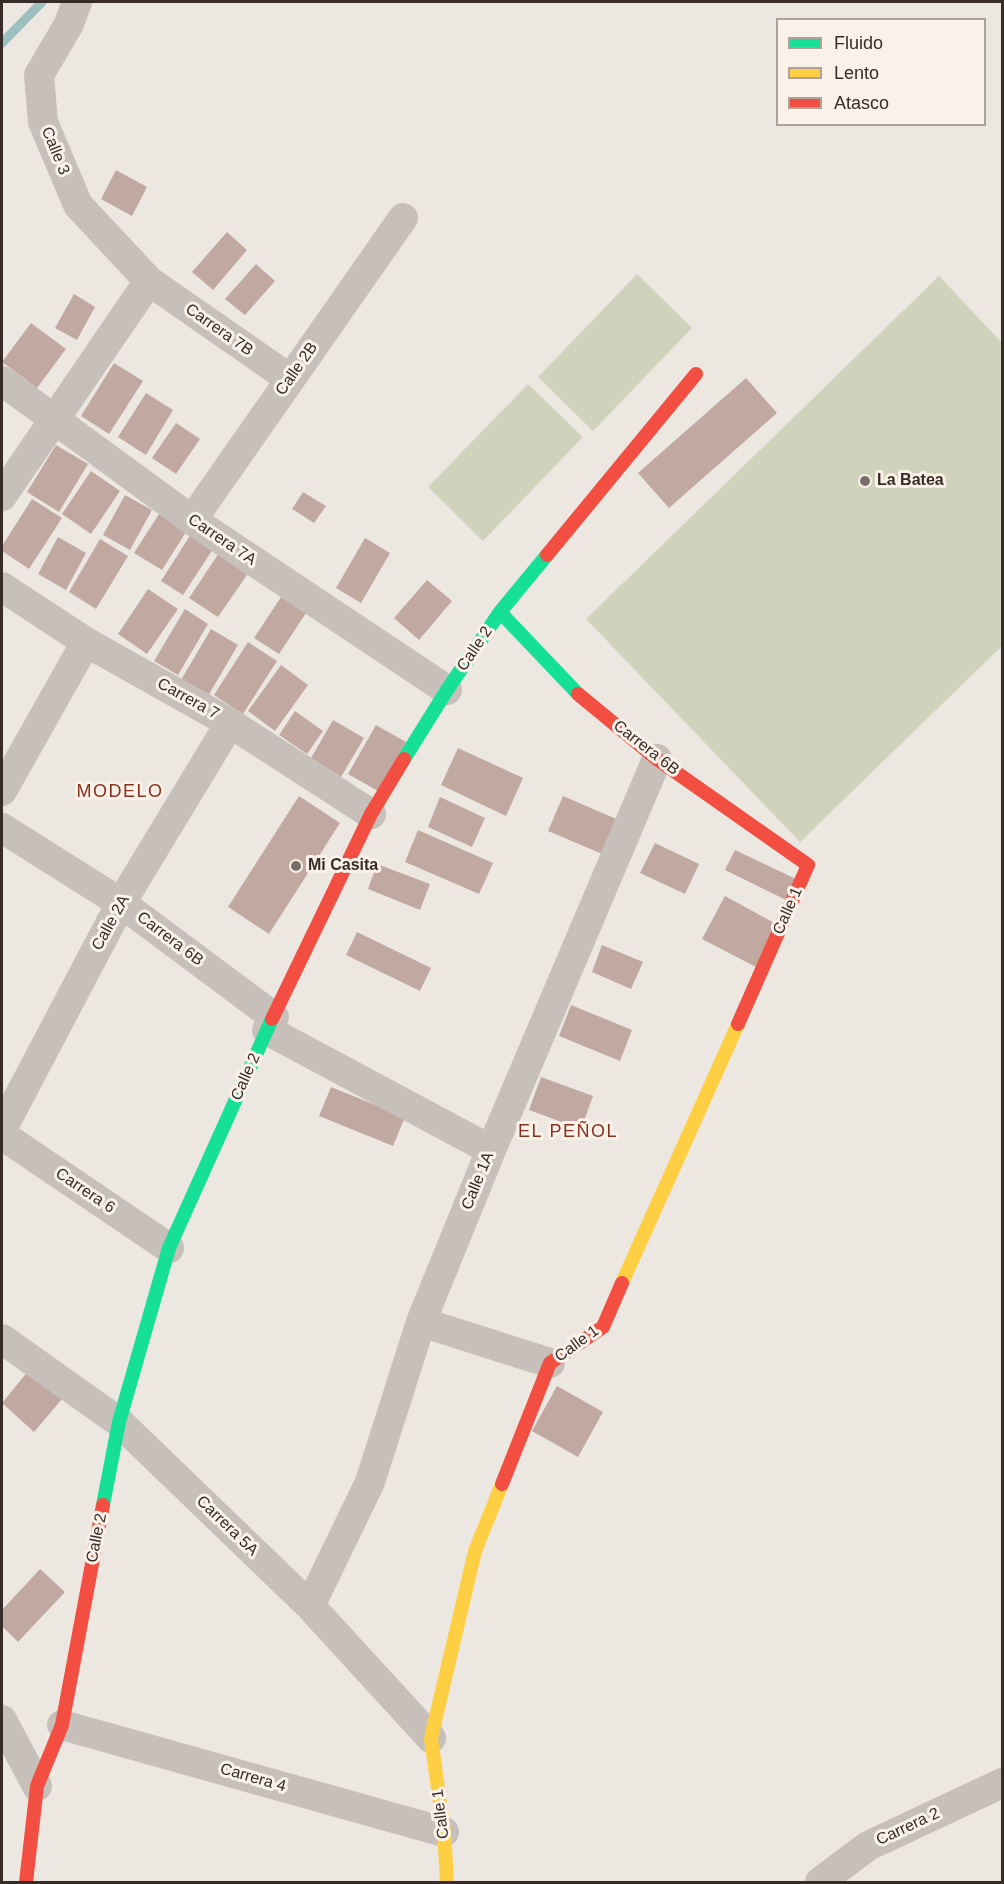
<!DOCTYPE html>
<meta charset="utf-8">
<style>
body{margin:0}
#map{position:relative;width:1004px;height:1884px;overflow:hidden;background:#ede7e1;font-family:Helvetica,sans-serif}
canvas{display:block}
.frame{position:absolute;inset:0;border:3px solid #372c28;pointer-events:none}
.legend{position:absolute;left:776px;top:18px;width:210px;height:108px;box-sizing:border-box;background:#faf1e8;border:2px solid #aca29b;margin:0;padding:8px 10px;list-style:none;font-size:18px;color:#372c28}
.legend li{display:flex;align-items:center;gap:12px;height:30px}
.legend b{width:30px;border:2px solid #aca29b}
</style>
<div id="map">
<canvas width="1004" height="1884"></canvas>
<div class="frame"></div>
<ul class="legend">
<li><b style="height:8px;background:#16e098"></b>Fluido</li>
<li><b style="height:8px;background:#ffcf43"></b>Lento</li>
<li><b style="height:8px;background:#f24e42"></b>Atasco</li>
</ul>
</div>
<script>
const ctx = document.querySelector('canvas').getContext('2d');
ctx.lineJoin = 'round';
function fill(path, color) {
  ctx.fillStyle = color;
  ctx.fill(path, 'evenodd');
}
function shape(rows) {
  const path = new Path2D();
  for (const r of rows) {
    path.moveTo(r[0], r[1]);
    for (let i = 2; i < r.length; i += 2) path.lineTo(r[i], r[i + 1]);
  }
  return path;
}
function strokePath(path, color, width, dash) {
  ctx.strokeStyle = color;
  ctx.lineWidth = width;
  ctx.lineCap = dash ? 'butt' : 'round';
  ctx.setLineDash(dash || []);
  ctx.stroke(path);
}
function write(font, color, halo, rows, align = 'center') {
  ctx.font = font + ' Helvetica,sans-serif';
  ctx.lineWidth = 6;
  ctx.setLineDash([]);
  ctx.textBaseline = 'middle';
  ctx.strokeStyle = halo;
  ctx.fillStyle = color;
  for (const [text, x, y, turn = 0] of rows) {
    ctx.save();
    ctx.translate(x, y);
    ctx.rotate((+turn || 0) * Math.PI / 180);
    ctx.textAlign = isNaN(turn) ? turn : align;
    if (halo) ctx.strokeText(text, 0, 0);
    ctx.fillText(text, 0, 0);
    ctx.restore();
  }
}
const green = shape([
 [637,274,692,328,593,431,538,377],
 [939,276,1002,343,1002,646,800,842,586,619],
 [528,384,583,437,483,541,428,487]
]);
const stream = shape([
 [2,43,42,2]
]);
const building = shape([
 [116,170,147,187,132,216,101,199],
 [227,232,247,250,213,290,192,272],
 [256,264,275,281,245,315,225,299],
 [74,294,95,307,77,340,55,328],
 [31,323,66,349,37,388,2,362],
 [114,363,143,381,109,434,81,416],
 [746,378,777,413,669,508,638,473],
 [146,393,173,410,146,455,118,437],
 [176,423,200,439,176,474,152,458],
 [56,445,88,464,59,512,27,492],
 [91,471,120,491,91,534,62,514],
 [303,492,326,506,314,523,292,509],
 [125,495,152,510,130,550,103,535],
 [32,499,62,518,29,569,2,551,2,546],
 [159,514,186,532,162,570,134,553],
 [191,534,213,549,183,595,161,581],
 [58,537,86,553,66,590,38,574],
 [365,538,390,553,361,603,336,588],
 [100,539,128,556,96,609,69,592],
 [219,553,249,572,218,617,189,598],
 [427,580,452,601,419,640,394,618],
 [148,589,178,609,147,654,118,634],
 [281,597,306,613,279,654,254,638],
 [185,609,208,624,178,675,154,661],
 [211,629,238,645,208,696,181,680],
 [248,642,277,661,243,714,214,695],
 [281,665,308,685,275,731,248,711],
 [295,711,323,731,307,754,279,735],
 [333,720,364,738,341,777,311,758],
 [376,725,406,742,378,791,348,774],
 [458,748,523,778,506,816,441,785],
 [299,796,340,823,269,934,228,907],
 [563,796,621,821,607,856,548,831],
 [440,797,485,818,472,847,428,827],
 [418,830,493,863,479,894,405,862],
 [655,843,699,864,685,894,640,873],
 [735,850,796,879,786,900,725,870],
 [377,864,430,884,420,910,368,889],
 [725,896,778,925,756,967,702,939],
 [357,932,431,968,420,991,346,955],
 [602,945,643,962,631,989,592,972],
 [571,1005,632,1030,620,1061,559,1036],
 [541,1077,593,1096,581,1129,529,1110],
 [331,1087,405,1117,393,1146,319,1116],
 [29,1370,62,1399,34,1432,2,1403],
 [557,1386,603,1412,578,1457,532,1431],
 [40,1569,65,1592,18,1642,2,1626,2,1610]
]);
const street = shape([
 [77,2,69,24,39,75,43,122,78,205,149,281,290,379],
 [2,381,192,520,447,690],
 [2,496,149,281],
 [192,520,403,218],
 [2,587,86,642,230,723,371,814],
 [2,791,86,642],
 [2,828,121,903,274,1017],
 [267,1030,491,1150],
 [2,1129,121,903,230,723],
 [2,1135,169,1248],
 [421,1322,550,1363],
 [2,1339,119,1422,310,1606,431,1738],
 [310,1606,370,1482,421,1322,491,1150,657,759],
 [2,1720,37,1786],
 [62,1725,444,1832],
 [820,1882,868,1846,1002,1783]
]);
const fast = shape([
 [500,612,578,694],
 [404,759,447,690,500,612,547,555],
 [103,1505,119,1422,169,1248,272,1019]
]);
const slow = shape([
 [622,1283,738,1024],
 [447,1882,444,1832,431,1738,475,1551,502,1484]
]);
const jam = shape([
 [547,555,696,374],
 [578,694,657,759,808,865,738,1024],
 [272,1019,371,814,404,759],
 [502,1484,550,1363,603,1327,622,1283],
 [26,1882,37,1786,62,1725,103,1505]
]);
const markers = [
 [865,481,6,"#776d69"],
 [296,866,6,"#776d69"]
];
const streetNames = [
 ["Calle 3",55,151,68],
 ["Carrera 7B",219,330,35],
 ["Calle 2B",297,369,-55],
 ["Carrera 7A",222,540,34],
 ["Calle 2",475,649,-56],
 ["Carrera 7",188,699,29],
 ["Carrera 6B",646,748,38],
 ["Calle 1",788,911,-66],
 ["Calle 2A",111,923,-61],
 ["Carrera 6B",170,939,37],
 ["Calle 2",246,1077,-66],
 ["Calle 1A",478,1181,-68],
 ["Carrera 6",85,1191,34],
 ["Calle 1",577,1344,-36],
 ["Carrera 5A",227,1526,44],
 ["Calle 2",97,1538,-79],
 ["Carrera 4",253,1778,16],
 ["Calle 1",441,1814,-97],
 ["Carrera 2",908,1827,-25]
];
const poiNames = [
 ["La Batea",877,481],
 ["Mi Casita",308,866]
];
const neighbourhoodNames = [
 ["MODELO",120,792],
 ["EL PEÑOL",568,1132]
];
fill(green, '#cfd3bb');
strokePath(stream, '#9cc0be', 9);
fill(building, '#c1a9a2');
strokePath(street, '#c7bfba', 30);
strokePath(fast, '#16e098', 14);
strokePath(slow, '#ffcf43', 14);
strokePath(jam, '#f24e42', 14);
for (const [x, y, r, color] of markers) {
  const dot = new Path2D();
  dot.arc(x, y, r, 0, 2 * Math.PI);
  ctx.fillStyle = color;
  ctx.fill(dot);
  strokePath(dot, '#faf1e8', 2);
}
write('16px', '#372c28', '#faf1e8', streetNames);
write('bold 16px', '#372c28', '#faf1e8', poiNames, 'left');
ctx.letterSpacing = '1.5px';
write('18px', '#883220', '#faf1e8', neighbourhoodNames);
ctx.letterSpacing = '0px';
</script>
